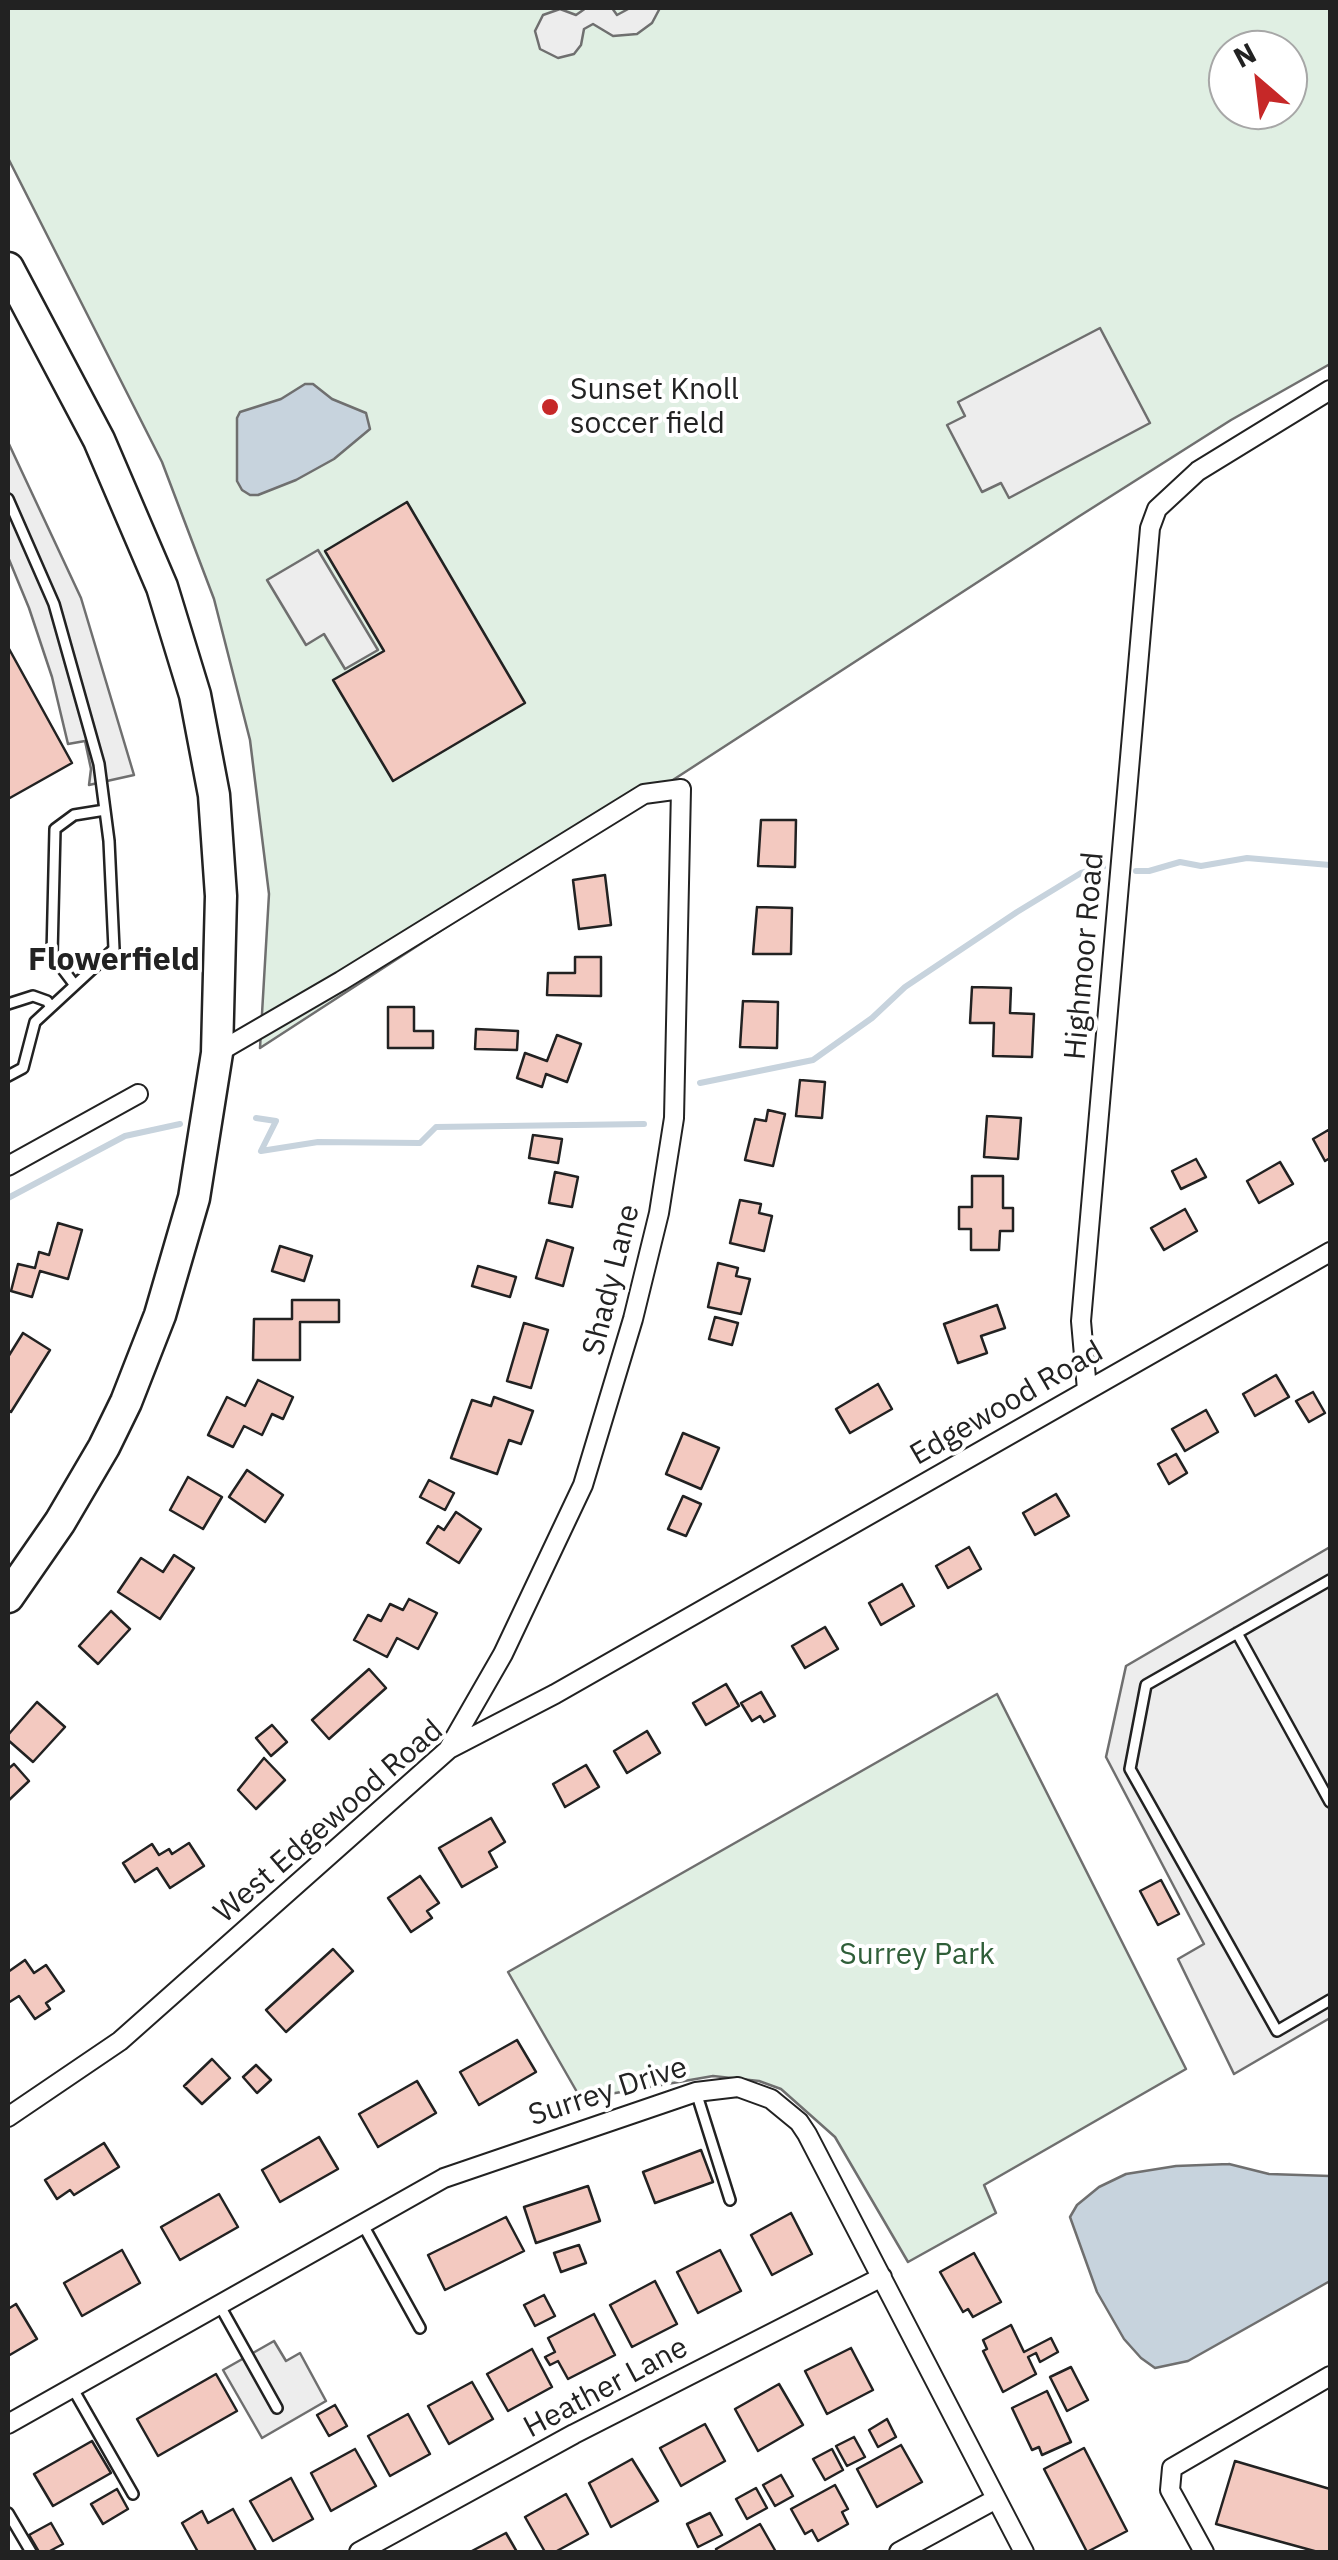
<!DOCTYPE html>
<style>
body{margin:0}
#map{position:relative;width:1338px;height:2560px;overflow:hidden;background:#fff;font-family:"IBM Plex Sans",sans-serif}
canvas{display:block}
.frame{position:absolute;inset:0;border:10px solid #222;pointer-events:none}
.north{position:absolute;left:1208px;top:30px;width:100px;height:100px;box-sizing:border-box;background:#fff;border:2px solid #a7a7a7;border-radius:50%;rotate:332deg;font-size:28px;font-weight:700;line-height:40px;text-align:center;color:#222}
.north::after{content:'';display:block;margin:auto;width:35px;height:45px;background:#c62828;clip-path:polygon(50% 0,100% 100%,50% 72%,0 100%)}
</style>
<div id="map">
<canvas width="1338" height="2560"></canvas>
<div class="frame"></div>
<div class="north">N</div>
</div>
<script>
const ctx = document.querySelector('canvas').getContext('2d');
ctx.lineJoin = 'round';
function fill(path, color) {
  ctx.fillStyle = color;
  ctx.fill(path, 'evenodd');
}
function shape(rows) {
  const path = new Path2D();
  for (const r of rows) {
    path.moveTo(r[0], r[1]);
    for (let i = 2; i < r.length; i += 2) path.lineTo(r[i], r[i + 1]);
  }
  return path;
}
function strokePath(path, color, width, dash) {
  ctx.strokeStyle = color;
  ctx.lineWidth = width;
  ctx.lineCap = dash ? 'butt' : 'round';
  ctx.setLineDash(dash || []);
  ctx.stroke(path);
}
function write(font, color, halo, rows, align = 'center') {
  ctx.font = font + ' "IBM Plex Sans",sans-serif';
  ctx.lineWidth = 8;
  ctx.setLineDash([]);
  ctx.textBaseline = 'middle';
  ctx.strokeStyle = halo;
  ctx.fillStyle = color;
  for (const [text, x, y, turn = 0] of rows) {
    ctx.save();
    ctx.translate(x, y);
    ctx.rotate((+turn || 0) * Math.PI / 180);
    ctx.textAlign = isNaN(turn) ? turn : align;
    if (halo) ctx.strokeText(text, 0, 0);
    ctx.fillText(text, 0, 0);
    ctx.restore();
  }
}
const green = shape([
 [8,8,1330,8,1330,364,1231,420,1078,517,260,1048,269,894,250,740,214,599,162,462,8,158,8,8],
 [1228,50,1288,50,1288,110,1228,110,1228,50],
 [997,1694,1186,2069,984,2185,996,2213,908,2262,835,2137,781,2089,759,2081,713,2076,581,2099,508,1972,997,1694]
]);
const parking = shape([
 [586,8,612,8,617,15,630,8,660,8,652,23,637,34,613,36,593,24,584,29,581,45,574,54,558,58,540,49,535,31,543,15,560,9,576,15,586,8],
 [1100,328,1150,423,1009,498,1001,483,982,492,947,425,965,416,958,402,1100,328],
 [8,442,81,598,134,775,89,785,91,769,85,741,68,744,52,677,29,608,8,557,8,442],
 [318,550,378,650,345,669,324,634,306,645,267,580,318,550],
 [1330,1547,1330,2018,1234,2074,1178,1959,1204,1944,1106,1757,1126,1666,1330,1547],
 [274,2341,286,2361,300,2353,326,2401,262,2438,223,2370,274,2341]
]);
const water = shape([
 [305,384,313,384,332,399,366,413,370,429,334,459,296,480,258,495,250,495,242,490,237,481,237,418,240,412,281,399,305,384],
 [1229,2164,1269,2174,1330,2176,1330,2281,1188,2361,1155,2368,1141,2358,1124,2339,1097,2292,1070,2217,1077,2205,1099,2187,1126,2174,1176,2166,1229,2164]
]);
const stream = shape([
 [1136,871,1149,871,1180,862,1201,866,1247,858,1330,865],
 [700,1083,813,1060,872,1018,905,987,1017,912,1081,873,1103,867],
 [256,1118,276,1121,261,1151,318,1142,420,1143,436,1127,644,1124],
 [8,1198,125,1136,180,1124]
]);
const building = shape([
 [407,502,525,703,393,781,333,680,384,651,325,551,407,502],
 [8,647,72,763,8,799,8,647],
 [761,820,796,820,795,867,758,866,761,820],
 [605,875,611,925,579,929,573,880,605,875],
 [757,907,792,908,791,954,753,954,757,907],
 [575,957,601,957,601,996,547,995,548,973,575,973,575,957],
 [972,987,1011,988,1010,1013,1034,1014,1032,1057,993,1056,994,1023,970,1023,972,987],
 [743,1001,778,1002,777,1048,740,1047,743,1001],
 [388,1007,414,1007,414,1031,433,1031,433,1048,388,1048,388,1007],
 [476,1029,518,1031,517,1050,475,1049,476,1029],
 [557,1035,581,1044,567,1082,546,1074,542,1087,517,1078,525,1053,547,1061,557,1035],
 [800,1080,825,1082,822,1118,796,1116,800,1080],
 [768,1110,785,1114,773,1166,745,1160,755,1119,766,1121,768,1110],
 [987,1116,1021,1118,1018,1159,984,1157,987,1116],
 [1330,1129,1330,1158,1325,1161,1313,1139,1330,1129],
 [533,1135,562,1139,558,1163,529,1158,533,1135],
 [1196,1159,1206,1177,1181,1189,1172,1171,1196,1159],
 [1280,1162,1293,1184,1259,1203,1247,1181,1280,1162],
 [555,1172,578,1177,572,1207,549,1203,555,1172],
 [972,1176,1003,1176,1003,1208,1013,1208,1013,1231,1000,1231,999,1250,971,1250,971,1229,959,1229,959,1207,972,1207,972,1176],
 [740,1200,761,1204,759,1213,772,1216,764,1251,730,1243,740,1200],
 [1185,1209,1197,1231,1164,1250,1151,1228,1185,1209],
 [58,1223,82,1230,68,1279,40,1271,32,1297,11,1291,18,1264,35,1268,39,1252,49,1255,58,1223],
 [547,1240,573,1248,563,1286,536,1278,547,1240],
 [280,1246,312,1256,304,1281,272,1271,280,1246],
 [718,1263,738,1268,736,1276,750,1279,741,1314,708,1307,718,1263],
 [478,1266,516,1277,510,1297,472,1286,478,1266],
 [292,1300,339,1300,339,1322,300,1322,300,1360,253,1360,254,1319,292,1319,292,1300],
 [997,1305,1005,1328,981,1336,987,1353,958,1363,944,1324,997,1305],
 [715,1317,738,1323,732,1345,709,1339,715,1317],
 [524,1323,548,1330,531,1388,507,1381,524,1323],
 [23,1333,50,1350,11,1412,8,1410,8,1357,23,1333],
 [1276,1375,1289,1397,1255,1416,1243,1394,1276,1375],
 [258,1380,293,1397,283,1419,272,1414,262,1435,244,1426,233,1447,208,1435,227,1397,245,1406,258,1380],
 [878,1384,892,1409,850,1433,836,1409,878,1384],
 [1313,1392,1325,1413,1309,1422,1296,1401,1313,1392],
 [494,1397,533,1411,521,1444,509,1440,497,1474,451,1458,472,1400,491,1406,494,1397],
 [1206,1410,1218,1432,1185,1451,1172,1429,1206,1410],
 [683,1433,719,1448,701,1489,666,1474,683,1433],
 [1176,1454,1187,1473,1169,1484,1158,1464,1176,1454],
 [247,1470,283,1495,265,1522,229,1497,247,1470],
 [188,1477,222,1497,203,1529,170,1510,188,1477],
 [429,1480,454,1493,445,1510,420,1497,429,1480],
 [1056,1494,1069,1516,1035,1535,1023,1513,1056,1494],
 [683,1496,701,1504,686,1536,668,1529,683,1496],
 [456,1512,481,1529,459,1563,427,1543,438,1526,444,1530,456,1512],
 [969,1547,981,1569,948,1588,936,1566,969,1547],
 [174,1555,194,1568,160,1619,118,1592,141,1558,163,1572,174,1555],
 [902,1584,914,1606,881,1625,869,1603,902,1584],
 [409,1599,437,1613,418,1649,397,1638,387,1657,354,1640,368,1615,381,1621,390,1604,403,1610,409,1599],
 [111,1611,130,1629,98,1664,79,1646,111,1611],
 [825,1627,838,1649,805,1668,792,1646,825,1627],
 [369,1669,386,1688,329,1739,312,1720,369,1669],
 [726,1684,739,1706,706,1725,693,1703,726,1684],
 [761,1692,775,1716,764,1722,760,1716,752,1721,741,1703,761,1692],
 [37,1702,65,1727,33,1762,8,1740,8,1735,37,1702],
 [272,1725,287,1742,271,1756,256,1738,272,1725],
 [647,1731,660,1753,627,1773,614,1751,647,1731],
 [264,1758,285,1780,256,1809,238,1790,264,1758],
 [14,1764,29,1781,8,1801,8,1769,14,1764],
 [586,1765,599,1787,565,1807,553,1784,586,1765],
 [491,1818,505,1842,489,1852,497,1867,462,1887,439,1848,491,1818],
 [189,1843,204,1866,170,1888,157,1868,135,1882,123,1863,152,1844,159,1855,169,1849,172,1854,189,1843],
 [420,1876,439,1903,427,1911,432,1918,411,1932,388,1898,420,1876],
 [1161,1880,1179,1914,1158,1925,1140,1891,1161,1880],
 [333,1949,353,1971,286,2032,266,2010,333,1949],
 [25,1960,34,1973,46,1965,64,1991,46,2003,50,2009,35,2019,19,1996,8,2003,8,1972,25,1960],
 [517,2040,536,2072,479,2105,460,2072,517,2040],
 [212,2059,230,2078,202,2104,184,2086,212,2059],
 [256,2065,271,2080,257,2093,243,2077,256,2065],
 [417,2081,436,2113,378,2147,359,2114,417,2081],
 [319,2137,338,2169,280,2202,262,2170,319,2137],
 [104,2143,119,2167,74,2195,70,2190,57,2199,45,2180,104,2143],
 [701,2150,713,2182,655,2203,643,2172,701,2150],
 [588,2186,600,2221,536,2243,524,2207,588,2186],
 [219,2194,238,2227,180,2260,161,2227,219,2194],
 [791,2213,812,2254,772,2275,751,2235,791,2213],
 [506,2217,524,2251,445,2290,428,2255,506,2217],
 [579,2245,586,2263,561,2272,554,2253,579,2245],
 [122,2250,140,2283,82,2316,64,2283,122,2250],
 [720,2250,741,2291,698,2313,677,2272,720,2250],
 [974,2253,1001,2302,973,2317,968,2309,963,2312,940,2272,974,2253],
 [655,2281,677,2324,632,2347,610,2305,655,2281],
 [544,2295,555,2316,535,2326,524,2305,544,2295],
 [16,2304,37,2339,8,2356,8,2309,16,2304],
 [594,2314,615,2355,568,2379,558,2361,550,2365,545,2357,555,2352,548,2338,594,2314],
 [1011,2325,1024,2352,1051,2338,1058,2352,1040,2362,1036,2353,1028,2357,1036,2374,1003,2392,983,2351,987,2349,983,2340,1011,2325],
 [851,2348,873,2390,827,2414,805,2371,851,2348],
 [532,2349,552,2387,508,2411,487,2374,532,2349],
 [1071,2367,1088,2400,1067,2411,1050,2377,1071,2367],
 [216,2374,237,2411,158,2456,137,2419,216,2374],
 [472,2382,493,2419,449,2444,428,2406,472,2382],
 [779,2384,803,2425,758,2451,735,2409,779,2384],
 [1047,2391,1071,2442,1042,2455,1039,2447,1032,2450,1012,2408,1047,2391],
 [335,2405,347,2426,329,2436,317,2415,335,2405],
 [408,2414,430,2454,390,2476,368,2436,408,2414],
 [887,2419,896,2437,878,2447,869,2430,887,2419],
 [705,2424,725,2461,681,2486,660,2448,705,2424],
 [854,2437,865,2457,847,2466,836,2446,854,2437],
 [92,2441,111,2473,53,2506,34,2474,92,2441],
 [901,2445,922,2482,877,2507,857,2469,901,2445],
 [1084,2448,1127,2531,1087,2552,1044,2469,1084,2448],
 [355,2449,376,2486,331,2511,311,2473,355,2449],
 [832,2449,843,2470,825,2480,813,2459,832,2449],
 [632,2459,658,2501,611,2527,589,2483,632,2459],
 [1235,2461,1330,2489,1330,2552,1318,2552,1216,2524,1235,2461],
 [781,2475,793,2496,775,2506,763,2485,781,2475],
 [291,2478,313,2519,273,2541,250,2501,291,2478],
 [835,2485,848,2509,842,2512,848,2524,818,2541,812,2530,805,2534,791,2509,835,2485],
 [756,2488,767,2508,747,2519,736,2499,756,2488],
 [117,2489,128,2509,103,2524,91,2504,117,2489],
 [566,2494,588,2534,555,2552,545,2552,525,2517,566,2494],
 [233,2509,256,2551,198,2552,182,2523,202,2511,208,2523,233,2509],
 [710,2513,722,2535,698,2547,687,2524,710,2513],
 [51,2523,63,2544,48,2552,39,2552,29,2535,51,2523],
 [760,2524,776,2552,718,2552,716,2549,760,2524],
 [506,2533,517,2552,470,2552,506,2533]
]);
const service = shape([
 [8,499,54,604,99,764,109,841,114,949,35,1022,23,1068,8,1076],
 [74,984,52,955,55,829,74,815,105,810],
 [8,1004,33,996,47,1001,51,1007],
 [1330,1580,1146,1685,1130,1769,1277,2031,1330,2000],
 [1237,1633,1330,1802],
 [696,2092,730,2200],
 [363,2225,420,2328],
 [220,2306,277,2408],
 [73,2389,133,2494],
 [8,2513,31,2552]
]);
const minor = shape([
 [217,1053,341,981,644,794,681,789,674,1118,659,1213,633,1319,583,1485,503,1654,449,1748],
 [8,1166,138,1094],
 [1087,1390,1081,1321,1150,528,1157,509,1198,471,1330,390],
 [8,2117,120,2041,449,1749,555,1694,1330,1252],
 [8,2424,444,2178,696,2092,738,2087,771,2099,799,2122,807,2134,1024,2552],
 [359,2552,574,2434,882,2277],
 [899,2552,996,2499],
 [1204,2552,1170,2490,1172,2468,1330,2376]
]);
const primary = shape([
 [8,268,99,440,162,587,195,695,214,795,221,896,217,1053,194,1198,160,1315,126,1402,104,1447,60,1522,8,1597]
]);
const markers = [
 [550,407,10,"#c62828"]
];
const poiNames = [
 ["Sunset Knoll",570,390],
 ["soccer field",570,424]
];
const streetNames = [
 ["Highmoor Road",1085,956,-85],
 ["Shady Lane",612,1280,-76],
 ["Edgewood Road",1007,1404,-30],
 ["West Edgewood Road",329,1822,-41],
 ["Surrey Drive",608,2092,-18],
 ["Heather Lane",606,2388,-28]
];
const parkNames = [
 ["Surrey Park",917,1955]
];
const neighbourhoodNames = [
 ["Flowerfield",114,961]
];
fill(green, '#e0efe3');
strokePath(green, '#6f6f6f', 2.5);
fill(parking, '#ededed');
strokePath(parking, '#6f6f6f', 2.5);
fill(water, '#c7d3dd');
strokePath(water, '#6f6f6f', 2.5);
strokePath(stream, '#c7d3dd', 6);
fill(building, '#f3c9c0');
strokePath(building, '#222', 2.5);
strokePath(service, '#222', 14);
strokePath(minor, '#222', 22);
strokePath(primary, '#222', 35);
strokePath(service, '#fff', 9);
strokePath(minor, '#fff', 18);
strokePath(primary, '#fff', 30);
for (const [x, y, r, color] of markers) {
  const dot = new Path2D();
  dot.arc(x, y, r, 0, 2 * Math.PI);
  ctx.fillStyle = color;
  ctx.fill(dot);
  strokePath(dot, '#fff', 4);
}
write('30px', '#222', '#fff', poiNames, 'left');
write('30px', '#222', '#fff', streetNames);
write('30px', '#2f5e38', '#fff', parkNames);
write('bold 32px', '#222', '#fff', neighbourhoodNames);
</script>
